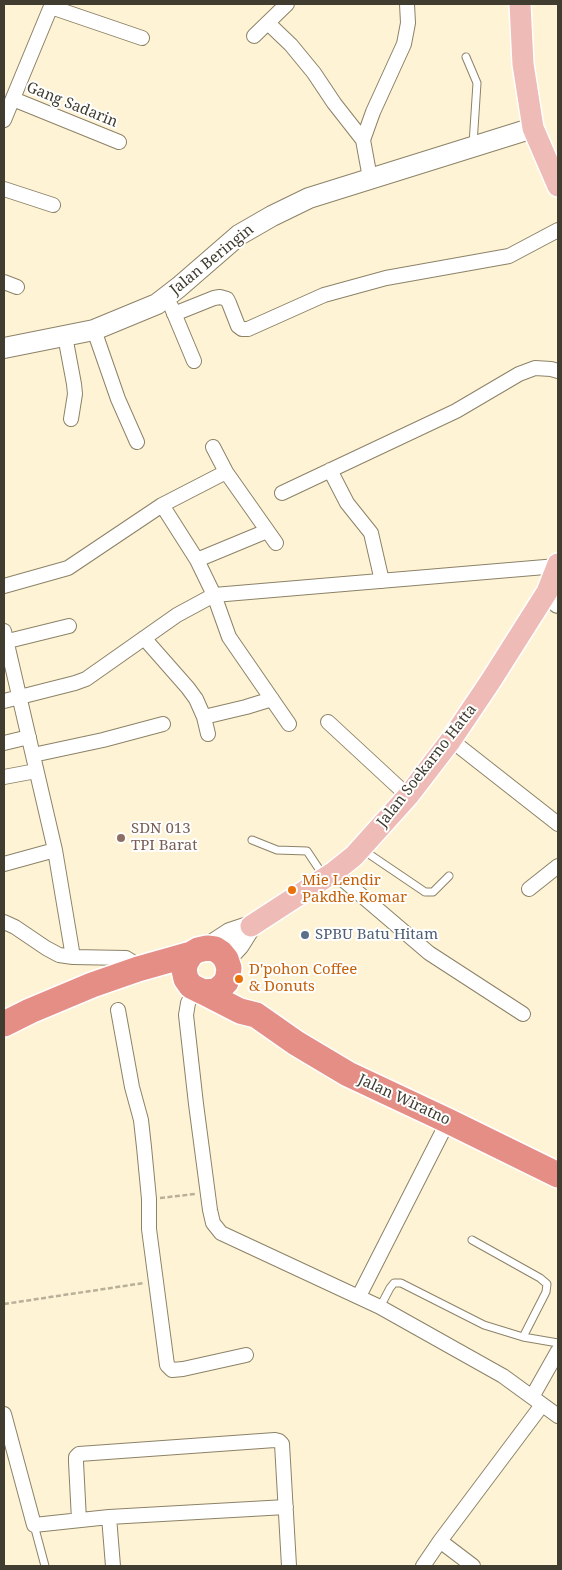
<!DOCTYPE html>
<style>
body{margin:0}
#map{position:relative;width:562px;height:1570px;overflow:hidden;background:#fef3d5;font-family:"Noto Serif",serif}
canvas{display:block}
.frame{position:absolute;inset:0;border:5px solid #403c30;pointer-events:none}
</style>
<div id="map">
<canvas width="562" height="1570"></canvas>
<div class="frame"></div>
</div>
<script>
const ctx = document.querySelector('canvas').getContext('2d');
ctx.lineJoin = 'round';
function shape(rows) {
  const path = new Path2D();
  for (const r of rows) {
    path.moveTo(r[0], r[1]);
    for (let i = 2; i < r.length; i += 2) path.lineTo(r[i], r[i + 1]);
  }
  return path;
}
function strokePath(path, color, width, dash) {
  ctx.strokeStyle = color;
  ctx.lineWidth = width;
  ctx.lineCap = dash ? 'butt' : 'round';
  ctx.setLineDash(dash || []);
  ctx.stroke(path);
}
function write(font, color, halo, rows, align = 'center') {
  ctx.font = font + ' "Noto Serif",serif';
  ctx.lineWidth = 4;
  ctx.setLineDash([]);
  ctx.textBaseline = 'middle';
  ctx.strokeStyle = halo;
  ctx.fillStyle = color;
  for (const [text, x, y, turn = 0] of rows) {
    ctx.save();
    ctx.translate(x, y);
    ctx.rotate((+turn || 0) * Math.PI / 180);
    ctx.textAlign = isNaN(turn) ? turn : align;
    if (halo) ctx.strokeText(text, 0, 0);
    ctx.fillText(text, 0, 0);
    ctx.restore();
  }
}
const path = shape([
 [160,1198,195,1194],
 [4,1304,144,1283]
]);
const lane = shape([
 [466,57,477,83,473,144],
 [252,840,277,850,307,851,323,875],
 [363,850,425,892,433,892,449,876],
 [472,1240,540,1278,547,1284,546,1292,523,1337,558,1343],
 [380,1307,390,1288,394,1283,401,1283,484,1325,523,1337],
 [34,1525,45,1566]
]);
const street = shape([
 [51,7,142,38],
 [268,23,291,45,314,73,334,103,363,140],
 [254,36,287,4],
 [13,99,119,142],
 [4,120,52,4],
 [370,178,363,140,373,112,404,44,408,23,407,4],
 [4,189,53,205],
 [4,282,17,287],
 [171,306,194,361],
 [174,314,214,298,220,297,227,299,229,303,238,326,242,329,248,329,324,295,386,278,509,256,558,230],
 [94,330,118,399,137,442],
 [65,336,74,384,75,394,71,419],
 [213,447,226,472,276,543],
 [330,470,347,503,371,533,382,581],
 [282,493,456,411,519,374,535,368,551,369,558,371],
 [162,505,197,560,214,595,229,637,289,724],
 [197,560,267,531],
 [4,586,68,568,162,505,226,472],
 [4,631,55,850,73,957],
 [144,638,188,688,196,699,204,717,208,734],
 [4,642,69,626],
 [4,701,75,683,86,679,177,615,214,595,557,566],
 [204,717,246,707,272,699],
 [328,722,408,796],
 [451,740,558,824],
 [4,743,29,737],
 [33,755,103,740,163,724],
 [4,777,36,771],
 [4,864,55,850],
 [334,872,429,953,523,1014],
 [529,889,558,866],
 [4,922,15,927,46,948,59,955,73,957,126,958,134,963,138,969],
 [195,989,188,1003,186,1015,196,1104,210,1210,213,1223,221,1233,380,1307,503,1376,558,1416],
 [118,1010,132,1087,141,1120,144,1147,149,1199,149,1229,167,1365,172,1370,183,1369,246,1355],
 [359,1296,448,1121],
 [532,1397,558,1351],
 [4,1414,34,1525,109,1517,286,1507],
 [109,1517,113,1566],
 [79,1520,76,1462,76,1457,79,1454,275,1440,279,1441,282,1444,289,1566],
 [440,1541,473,1566],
 [423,1566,440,1541,542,1405]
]);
const secondary = shape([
 [4,348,94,330,157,304,179,287,239,235,272,216,309,198,533,128],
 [547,592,558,603],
 [207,948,230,933,251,926],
 [226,959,239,945,251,926]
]);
const primary = shape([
 [520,4,523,64,533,128,558,186],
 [251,926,334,872,354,856,408,796,451,740,490,682,547,592,558,564]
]);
const highway = shape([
 [203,992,240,1011,256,1015,296,1043,348,1074,448,1121,558,1175],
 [4,1024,30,1011,92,985,138,969,191,954,198,950,207,948,215,949,221,953,226,959,229,968,228,976,226,982,221,987,216,991,203,992,191,986,186,979,184,970,186,962,191,954]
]);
const markers = [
 [121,838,5,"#8d6e63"],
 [292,890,5,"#e8710a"],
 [305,935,5,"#5c6f8a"],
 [239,979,5,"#e8710a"]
];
const streetNames = [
 ["Gang Sadarin",72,105,22],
 ["Jalan Beringin",212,260,-39],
 ["Jalan Soekarno Hatta",427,766,-52],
 ["Jalan Wiratno",404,1100,25]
];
const educationNames = [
 ["SDN 013",131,829],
 ["TPI Barat",131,846]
];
const foodNames = [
 ["Mie Lendir",302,881],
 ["Pakdhe Komar",302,898],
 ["D'pohon Coffee",249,970],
 ["& Donuts",249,987]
];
const serviceNames = [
 ["SPBU Batu Hitam",315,935]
];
strokePath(lane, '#8c8267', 9);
strokePath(street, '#8c8267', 16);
strokePath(secondary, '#8c8267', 22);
strokePath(primary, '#fff', 24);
strokePath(highway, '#fff', 28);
strokePath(path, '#b8b099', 2.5, [5, 2.5]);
strokePath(lane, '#fff', 7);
strokePath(street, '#fff', 14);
strokePath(secondary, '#fff', 20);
strokePath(primary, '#efbbb6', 21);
strokePath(highway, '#e58e86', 25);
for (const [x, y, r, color] of markers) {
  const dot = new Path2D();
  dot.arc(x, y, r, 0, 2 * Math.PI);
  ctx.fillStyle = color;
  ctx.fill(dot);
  strokePath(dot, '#fff', 2);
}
write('15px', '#403c30', '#fff', streetNames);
write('15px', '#785e54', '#fff', educationNames, 'left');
write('15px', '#c56008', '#fff', foodNames, 'left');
write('15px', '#4e5e75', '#fff', serviceNames, 'left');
</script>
